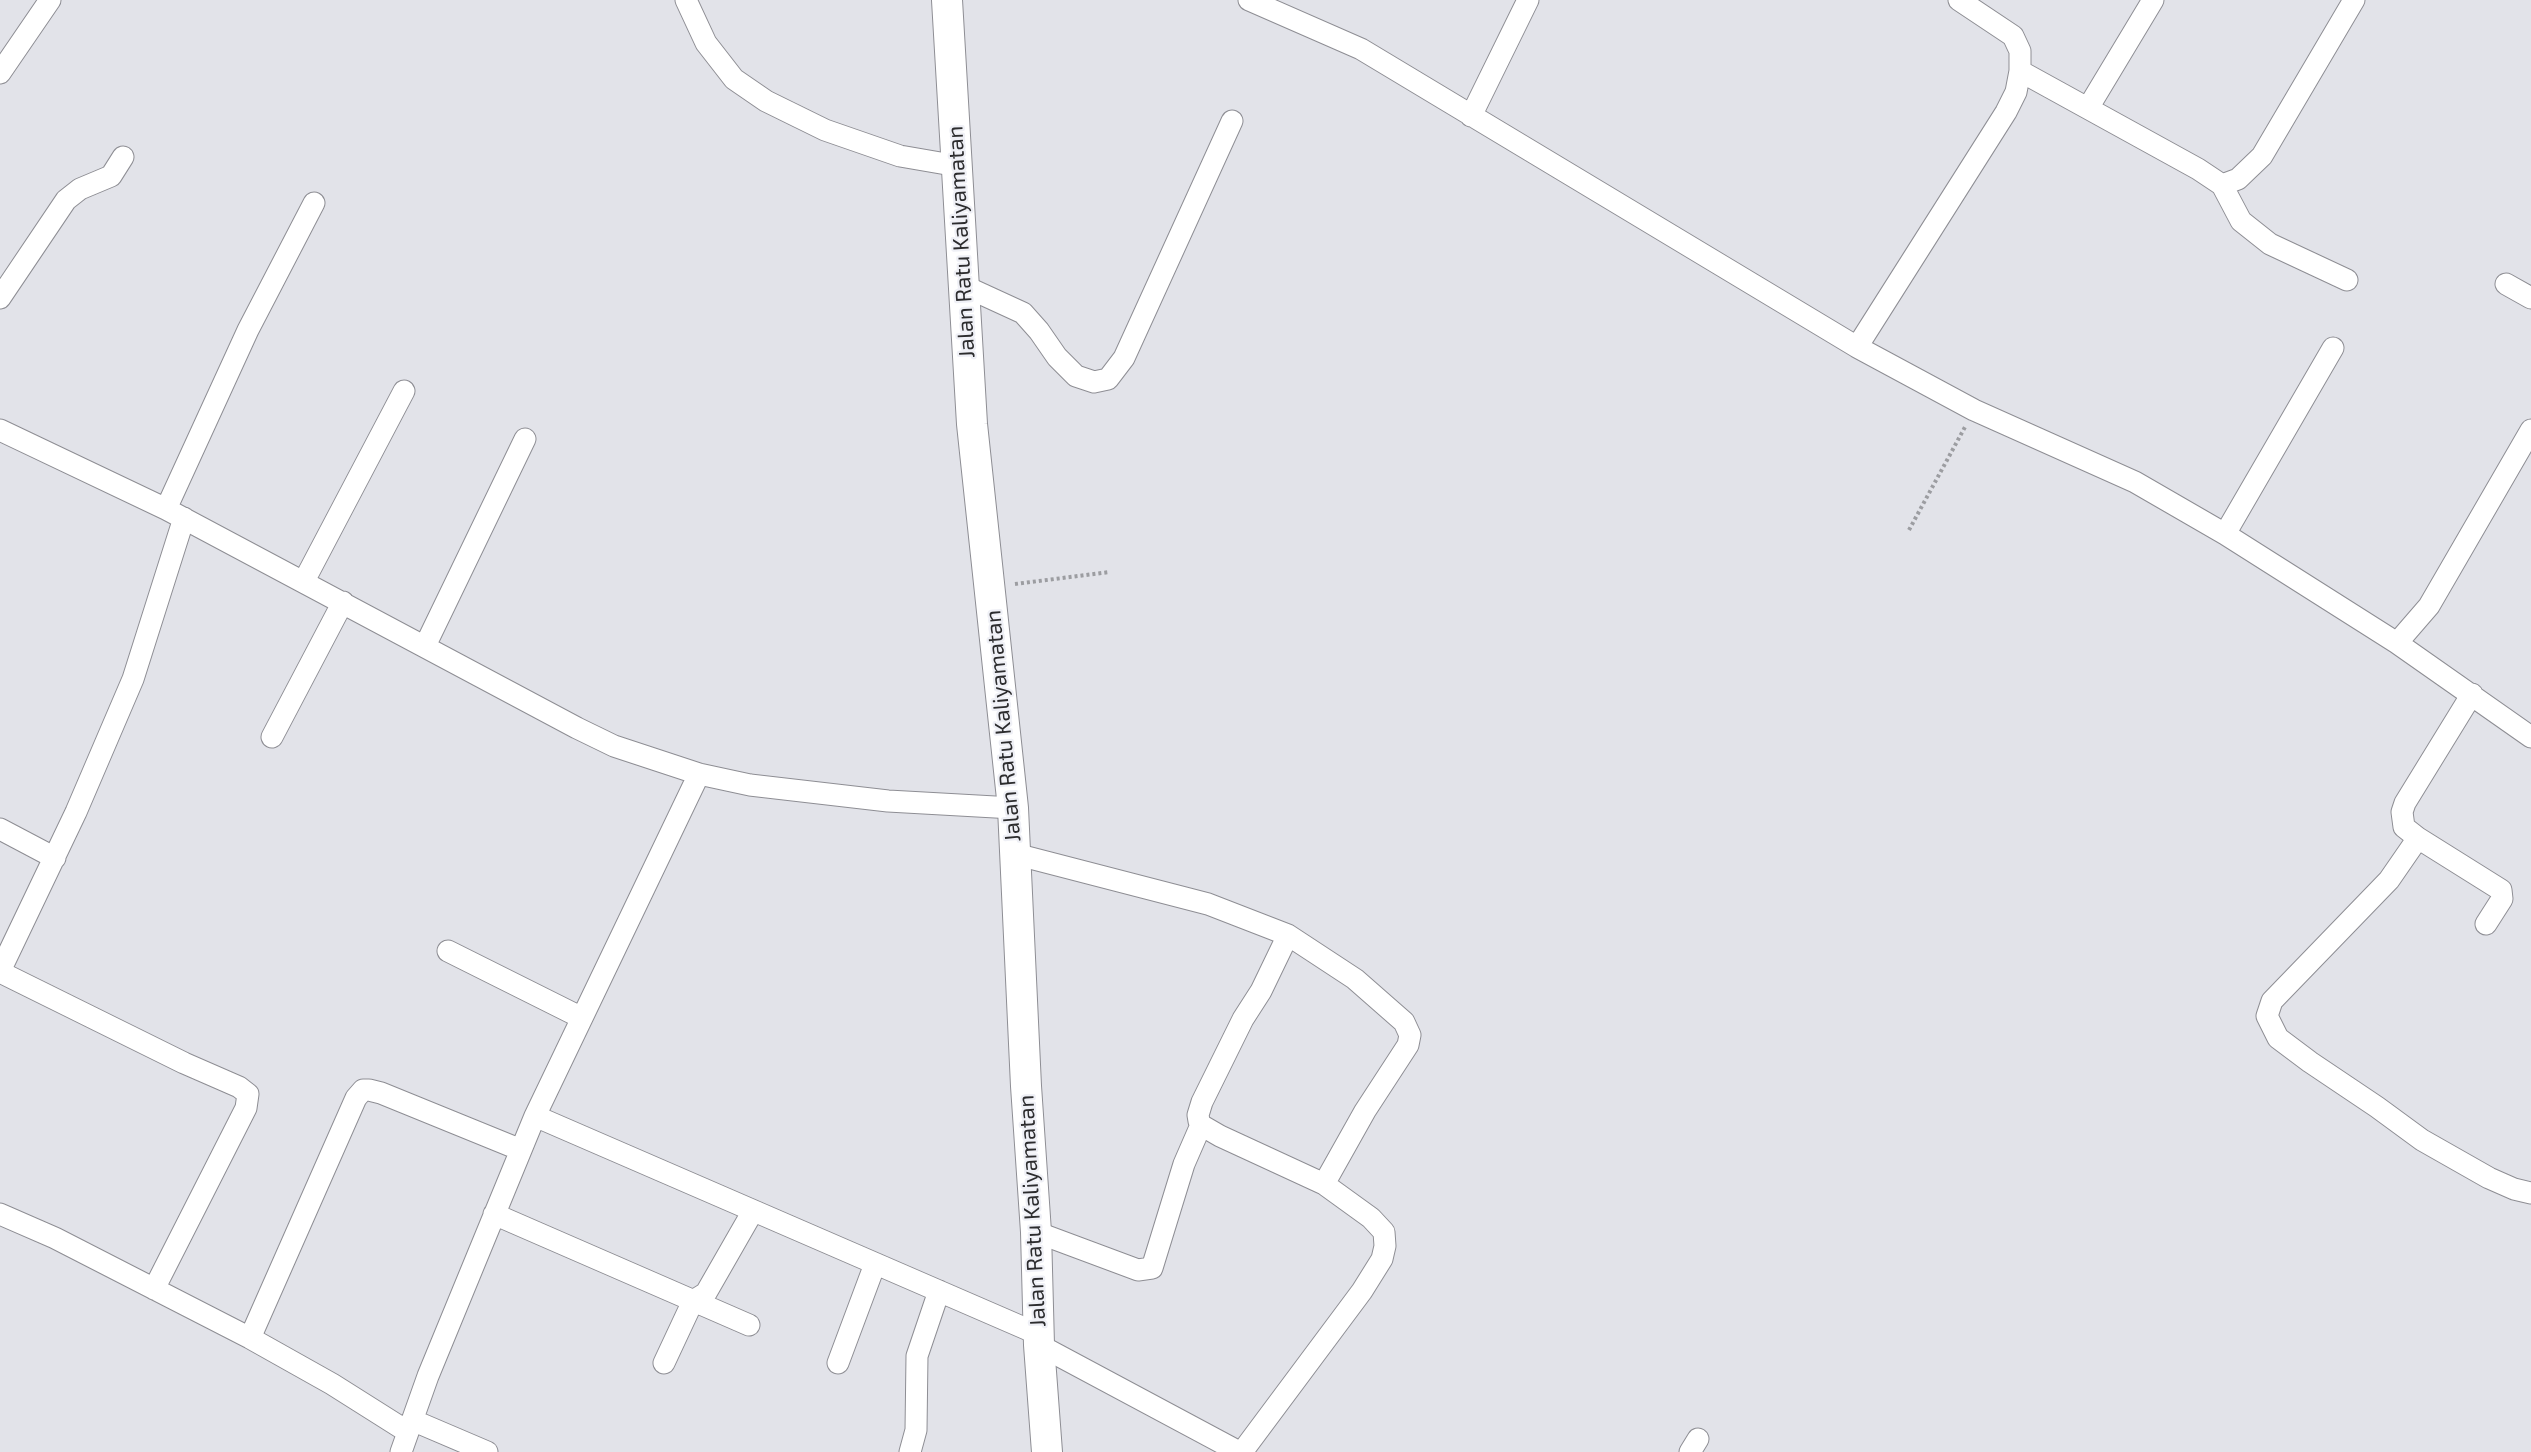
<!DOCTYPE html>
<style>
body{margin:0}
canvas{display:block;background:#e2e3e9}
</style>
<canvas width="2531" height="1452"></canvas>
<script>
const ctx = document.querySelector('canvas').getContext('2d');
ctx.lineJoin = 'round';
function shape(rows) {
  const path = new Path2D();
  for (const r of rows) {
    path.moveTo(r[0], r[1]);
    for (let i = 2; i < r.length; i += 2) path.lineTo(r[i], r[i + 1]);
  }
  return path;
}
function strokePath(path, color, width, dash) {
  ctx.strokeStyle = color;
  ctx.lineWidth = width;
  ctx.lineCap = dash ? 'butt' : 'round';
  ctx.setLineDash(dash || []);
  ctx.stroke(path);
}
function write(font, color, halo, rows, align = 'center') {
  ctx.font = font + ' "Exo 2",sans-serif';
  ctx.lineWidth = 4.5;
  ctx.setLineDash([]);
  ctx.textBaseline = 'middle';
  ctx.strokeStyle = halo;
  ctx.fillStyle = color;
  for (const [text, x, y, turn = 0] of rows) {
    ctx.save();
    ctx.translate(x, y);
    ctx.rotate((+turn || 0) * Math.PI / 180);
    ctx.textAlign = isNaN(turn) ? turn : align;
    if (halo) ctx.strokeText(text, 0, 0);
    ctx.fillText(text, 0, 0);
    ctx.restore();
  }
}
const path = shape([
 [1909,530,1965,427],
 [1015,584,1110,572]
]);
const street = shape([
 [686,0,706,43,734,79,766,101,825,130,900,156,958,166],
 [1249,0,1361,49,1857,347,1974,410,2135,482,2225,534,2397,643,2429,606,2531,430],
 [2020,71,2198,169,2222,185,2238,179,2262,156,2354,0],
 [0,73,50,0],
 [2088,108,2153,0],
 [1471,116,1528,0],
 [2222,185,2241,221,2270,244,2347,280],
 [2506,284,2531,298],
 [962,285,1023,313,1039,331,1057,357,1076,376,1094,382,1108,379,1124,358,1232,121],
 [0,298,66,200,80,189,111,176,123,157],
 [1857,347,2006,112,2016,92,2020,71,2020,51,2013,36,1959,0],
 [0,430,166,509,577,728,614,746,699,774,750,785,888,801,1013,808],
 [166,509,248,330,314,203],
 [2225,534,2333,348],
 [304,581,404,391],
 [2397,643,2531,737],
 [425,646,525,439],
 [2472,694,2405,803,2402,812,2404,827,2418,838,2389,880,2272,1001,2267,1016,2278,1038,2310,1062,2377,1107,2422,1140,2489,1178,2514,1189,2531,1193],
 [272,737,343,602],
 [0,829,55,858],
 [2418,838,2501,890,2502,899,2486,924],
 [1015,854,1208,904,1288,935,1355,979,1404,1022,1410,1035,1408,1045,1365,1111,1324,1184],
 [448,951,582,1018],
 [0,971,76,812,133,679,184,518],
 [0,972,184,1063,239,1087,248,1094,246,1108,154,1289],
 [535,1116,1038,1334],
 [0,1214,55,1238,250,1338,332,1384,408,1432],
 [494,1214,749,1325],
 [1036,1232,1138,1270,1152,1268,1184,1164,1201,1125],
 [250,1338,356,1098,363,1090,369,1090,381,1093,521,1150],
 [1039,1345,1239,1452],
 [664,1363,693,1301,706,1293,753,1211],
 [838,1363,875,1264],
 [412,1420,487,1452],
 [401,1452,428,1376,535,1116,699,774],
 [910,1452,916,1430,917,1356,939,1291],
 [1242,1452,1362,1291,1382,1259,1385,1246,1384,1232,1371,1218,1324,1184,1220,1136,1201,1125,1199,1121,1198,1115,1202,1102,1243,1019,1261,991,1288,935],
 [1690,1452,1698,1439]
]);
const secondary = shape([
 [947,0,972,424,1013,808,1026,1086,1036,1232,1039,1345,1047,1452]
]);
const streetNames = [
 ["Jalan Ratu Kaliyamatan",961,242,-93],
 ["Jalan Ratu Kaliyamatan",1003,726,-95],
 ["Jalan Ratu Kaliyamatan",1032,1211,-93]
];
strokePath(street, '#8e8e94', 23);
strokePath(secondary, '#8e8e94', 32);
strokePath(path, '#9c9da1', 4, [3, 3]);
strokePath(street, '#fff', 21);
strokePath(secondary, '#fff', 30);
write('22px', '#2c2c2e', '#eff0f6', streetNames);
</script>
